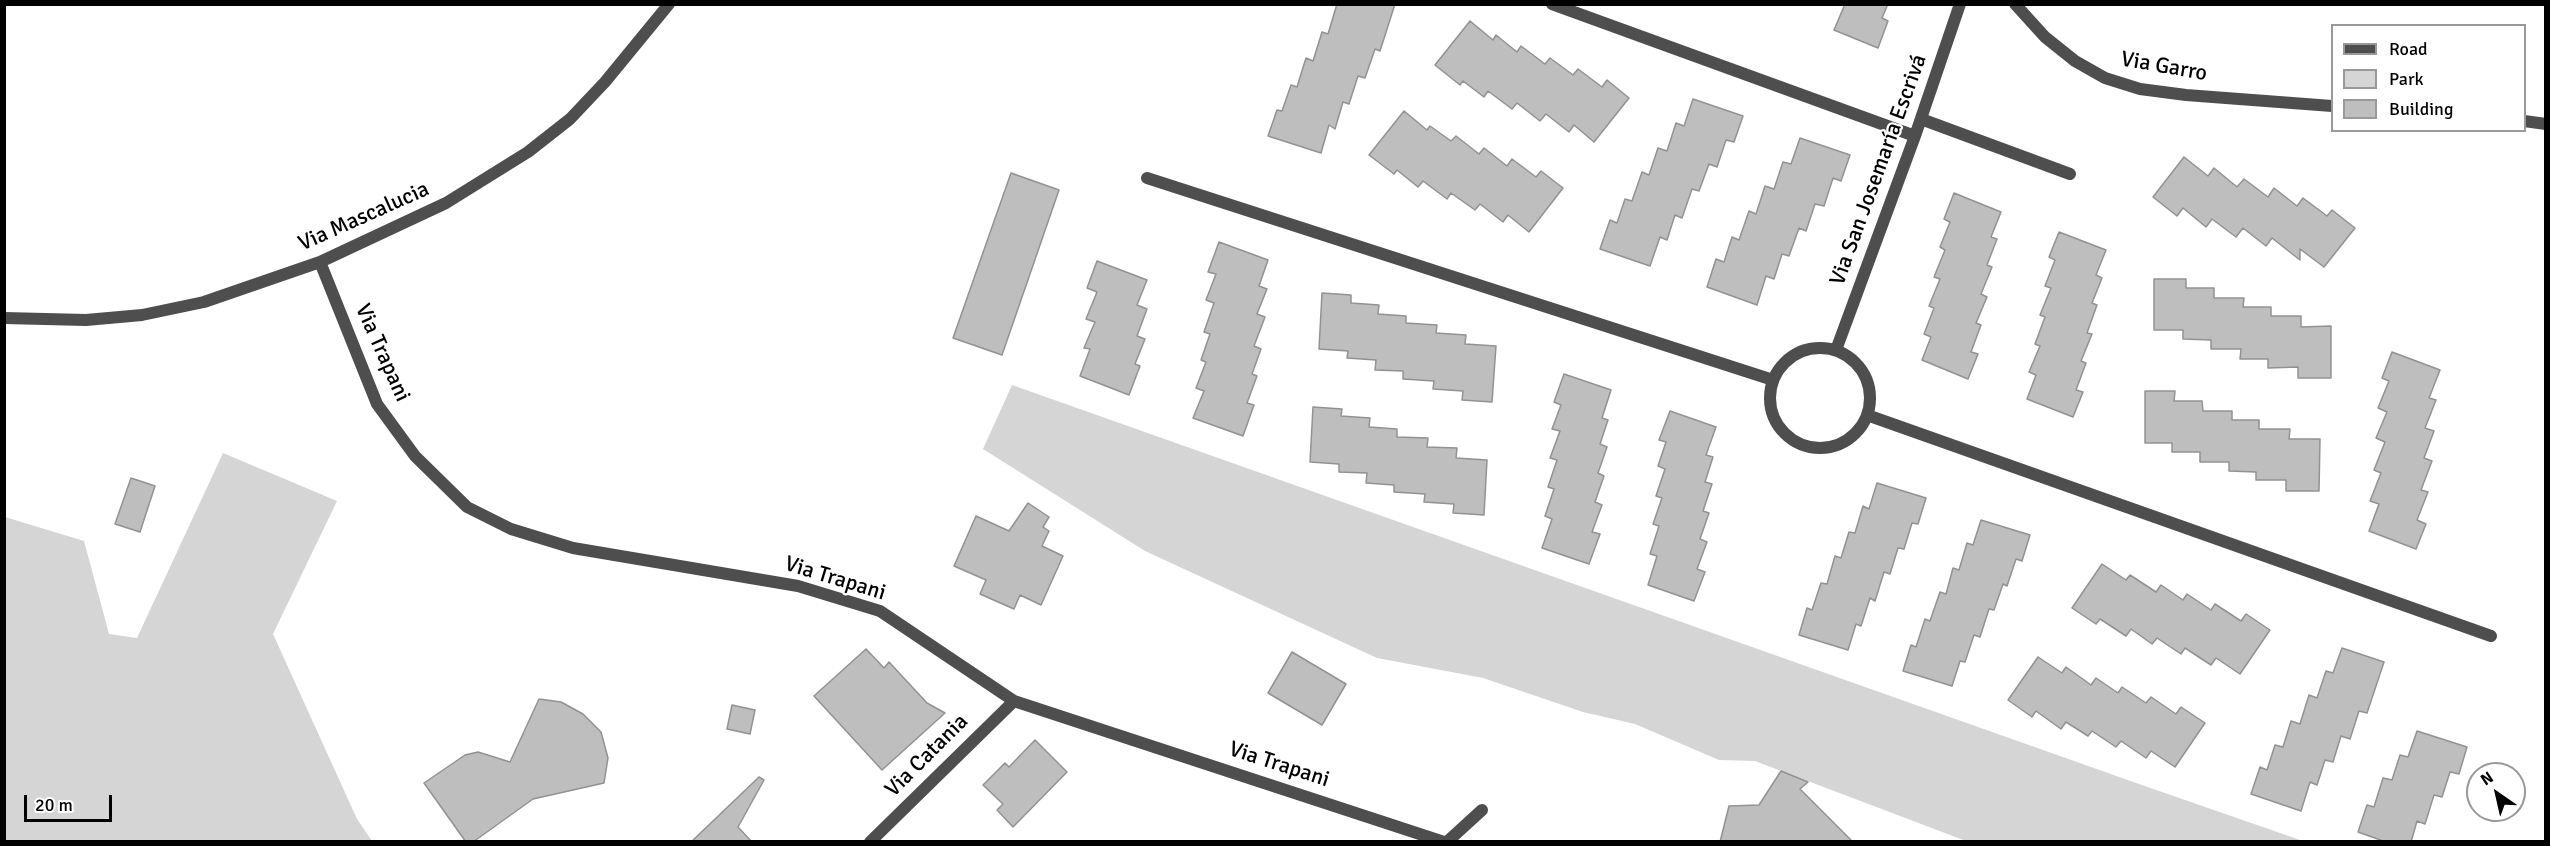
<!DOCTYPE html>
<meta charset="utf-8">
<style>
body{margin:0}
#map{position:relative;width:2550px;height:846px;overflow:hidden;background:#fff;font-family:Signika,sans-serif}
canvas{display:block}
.frame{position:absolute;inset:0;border:6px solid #000;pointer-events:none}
.legend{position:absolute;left:2331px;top:24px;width:195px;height:108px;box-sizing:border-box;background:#fff;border:2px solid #999;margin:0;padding:8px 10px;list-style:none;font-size:18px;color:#000}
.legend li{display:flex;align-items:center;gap:12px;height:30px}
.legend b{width:30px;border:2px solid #999}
.north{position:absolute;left:2466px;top:762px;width:60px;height:60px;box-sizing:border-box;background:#fff;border:2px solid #999;border-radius:50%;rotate:326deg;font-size:16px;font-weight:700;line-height:24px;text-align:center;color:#000}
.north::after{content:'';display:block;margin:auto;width:21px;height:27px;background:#000;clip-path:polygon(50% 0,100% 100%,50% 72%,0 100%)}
.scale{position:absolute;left:24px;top:795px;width:88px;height:27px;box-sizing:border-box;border:3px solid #000;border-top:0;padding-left:8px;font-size:18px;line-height:21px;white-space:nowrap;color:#000;-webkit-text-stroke:4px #fff;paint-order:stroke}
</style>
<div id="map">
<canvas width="2550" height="846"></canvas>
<div class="frame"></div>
<ul class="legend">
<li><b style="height:8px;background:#4e4e4e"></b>Road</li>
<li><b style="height:16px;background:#d5d5d5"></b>Park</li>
<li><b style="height:16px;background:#bebebe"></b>Building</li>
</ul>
<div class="north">N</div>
<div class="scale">20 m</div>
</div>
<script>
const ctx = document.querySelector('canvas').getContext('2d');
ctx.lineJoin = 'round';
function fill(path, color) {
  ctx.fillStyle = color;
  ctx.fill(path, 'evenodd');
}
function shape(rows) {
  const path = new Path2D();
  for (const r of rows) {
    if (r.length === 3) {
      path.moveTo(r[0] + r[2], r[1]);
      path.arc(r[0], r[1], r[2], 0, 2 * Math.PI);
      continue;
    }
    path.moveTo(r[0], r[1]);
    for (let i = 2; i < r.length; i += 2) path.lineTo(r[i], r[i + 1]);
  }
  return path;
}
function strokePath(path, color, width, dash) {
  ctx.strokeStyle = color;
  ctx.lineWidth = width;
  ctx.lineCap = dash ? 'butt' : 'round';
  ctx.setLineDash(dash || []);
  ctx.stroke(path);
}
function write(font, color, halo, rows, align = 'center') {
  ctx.font = font + ' Signika,sans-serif';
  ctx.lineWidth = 4.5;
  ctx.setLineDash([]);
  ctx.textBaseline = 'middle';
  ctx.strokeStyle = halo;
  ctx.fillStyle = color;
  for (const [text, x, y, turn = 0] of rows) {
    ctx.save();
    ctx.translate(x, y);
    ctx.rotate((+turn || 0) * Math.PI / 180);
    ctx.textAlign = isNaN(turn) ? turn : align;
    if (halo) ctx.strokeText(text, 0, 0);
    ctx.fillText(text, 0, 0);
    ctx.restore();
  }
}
const green = shape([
 [1012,385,2139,784,2303,841,1966,841,1755,761,1719,760,1635,724,1583,712,1483,678,1377,658,1145,551,983,449],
 [223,453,337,501,273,634,357,819,372,841,5,841,5,517,84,541,109,634,137,638]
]);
const building = shape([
 [1337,4,1395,4,1380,51,1375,49,1365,78,1358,76,1349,104,1343,102,1335,129,1329,125,1321,153,1268,136,1277,110,1282,111,1291,85,1297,87,1306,58,1313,61,1322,32,1328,34,1337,4],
 [1845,4,1888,4,1882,18,1888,21,1878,48,1834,30,1845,4],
 [1470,21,1493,40,1496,35,1517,52,1521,46,1545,64,1550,58,1573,75,1578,69,1602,87,1607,80,1629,98,1594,142,1574,125,1569,132,1546,114,1540,121,1517,103,1512,109,1488,91,1484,97,1463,81,1460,85,1435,65,1470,21],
 [1693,99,1743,116,1734,142,1726,140,1717,167,1709,164,1699,191,1692,189,1682,218,1675,215,1667,240,1660,237,1650,266,1600,249,1610,220,1617,223,1625,199,1632,201,1642,172,1649,175,1658,148,1667,151,1676,123,1684,126,1693,99],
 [1404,111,1427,130,1430,126,1451,141,1456,136,1479,154,1484,148,1507,166,1512,159,1536,177,1541,171,1563,188,1529,232,1508,215,1503,222,1480,204,1475,210,1451,193,1447,199,1423,181,1418,187,1397,170,1394,174,1369,155,1404,111],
 [1800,138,1850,155,1841,181,1833,178,1824,206,1815,204,1806,231,1799,228,1789,256,1782,254,1774,279,1766,276,1757,305,1707,287,1716,259,1724,262,1732,237,1739,240,1749,211,1756,214,1765,186,1774,189,1783,162,1791,164,1800,138],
 [2184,157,2208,176,2214,168,2237,187,2244,179,2268,197,2274,188,2297,206,2303,198,2327,216,2332,210,2355,228,2324,267,2300,249,2300,260,2272,238,2266,246,2243,228,2236,237,2212,219,2206,227,2183,208,2177,216,2153,197,2184,157],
 [1011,173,1059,190,1002,355,953,338,1011,173],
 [1954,193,2001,212,1991,237,1997,239,1987,265,1992,267,1981,294,1987,297,1976,323,1981,325,1971,352,1978,354,1968,379,1922,360,1931,337,1924,334,1934,308,1929,306,1940,279,1934,277,1945,250,1940,247,1950,222,1944,219,1954,193],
 [2059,232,2106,250,2096,275,2102,278,2092,303,2097,305,2087,333,2092,334,2081,361,2086,363,2076,390,2083,392,2073,417,2027,399,2036,375,2029,372,2040,346,2035,344,2045,317,2040,315,2051,288,2045,286,2055,260,2049,257,2059,232],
 [1219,242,1268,260,1259,286,1267,289,1257,314,1265,317,1254,346,1261,349,1252,374,1257,376,1247,403,1254,405,1243,436,1193,418,1204,391,1196,388,1206,362,1201,360,1210,334,1204,332,1214,303,1206,300,1216,274,1208,272,1219,242],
 [1097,261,1147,280,1137,305,1147,309,1137,336,1145,339,1135,364,1140,366,1129,395,1080,376,1090,349,1084,348,1095,322,1086,319,1097,292,1087,288,1097,261],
 [2154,279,2186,279,2186,288,2214,288,2214,298,2244,298,2243,307,2271,307,2271,316,2301,316,2301,327,2331,326,2331,378,2298,378,2298,367,2268,368,2268,359,2240,359,2241,349,2211,349,2211,340,2183,339,2183,330,2154,330,2154,279],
 [1322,293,1351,295,1351,303,1379,305,1378,314,1406,316,1406,323,1437,325,1436,333,1466,335,1465,344,1496,346,1492,402,1462,400,1463,391,1433,389,1434,381,1403,379,1403,371,1375,370,1376,360,1347,358,1348,351,1319,349,1322,293],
 [2392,352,2440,370,2429,398,2436,400,2425,428,2434,431,2424,458,2432,461,2421,490,2428,492,2417,520,2426,524,2416,549,2369,531,2379,504,2370,501,2381,473,2374,470,2385,442,2376,438,2387,412,2378,408,2389,381,2382,378,2392,352],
 [1564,374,1611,390,1602,418,1608,420,1600,444,1607,447,1598,473,1604,476,1595,502,1602,505,1592,532,1600,534,1589,564,1542,548,1552,519,1545,516,1554,489,1548,487,1557,460,1550,458,1560,431,1552,429,1561,405,1554,402,1564,374],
 [2145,391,2175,391,2174,401,2202,401,2203,411,2232,411,2232,420,2259,420,2259,429,2290,429,2289,439,2320,439,2319,491,2286,491,2286,480,2256,480,2256,472,2229,471,2229,462,2200,462,2200,452,2172,452,2172,443,2145,443,2145,391],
 [1313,407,1342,409,1341,416,1370,418,1369,427,1397,429,1397,437,1428,438,1427,447,1457,448,1456,458,1487,460,1484,515,1453,513,1454,504,1424,502,1425,494,1394,492,1394,485,1366,483,1367,473,1339,472,1339,464,1310,462,1313,407],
 [1670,411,1716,427,1706,455,1713,457,1705,482,1712,484,1703,511,1709,513,1700,539,1707,542,1697,569,1705,572,1694,601,1648,585,1657,556,1650,554,1659,526,1653,524,1662,498,1656,496,1665,469,1658,466,1666,442,1659,440,1670,411],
 [131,478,155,486,140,532,115,524,131,478],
 [1877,483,1926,498,1918,524,1912,523,1904,549,1898,548,1890,574,1884,572,1875,601,1870,598,1861,626,1856,624,1848,650,1799,635,1807,608,1812,610,1821,583,1827,584,1835,556,1841,558,1849,532,1855,533,1863,506,1869,509,1877,483],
 [1028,503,1049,517,1043,527,1049,531,1042,546,1063,556,1041,605,1020,595,1014,609,980,594,986,580,954,566,976,516,1009,531,1028,503],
 [1981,520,2030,535,2022,561,2016,559,2007,586,2003,584,1994,610,1989,609,1980,637,1974,635,1965,662,1960,661,1952,686,1903,671,1911,645,1916,647,1925,619,1930,621,1940,592,1946,594,1953,568,1959,570,1967,543,1973,545,1981,520],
 [2102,564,2126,580,2130,575,2156,592,2161,585,2183,600,2187,594,2211,610,2215,604,2241,621,2246,614,2270,630,2240,674,2216,658,2211,665,2185,648,2181,654,2157,638,2152,644,2131,629,2126,636,2100,619,2096,624,2072,608,2102,564],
 [2342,648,2384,662,2367,713,2359,711,2350,739,2341,736,2333,762,2325,760,2317,785,2310,782,2301,811,2251,794,2260,767,2267,770,2275,745,2283,747,2291,721,2300,724,2309,695,2317,698,2326,671,2333,673,2342,648],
 [866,649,884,668,889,662,927,703,945,713,882,770,814,696,866,649],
 [1292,652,1346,684,1322,725,1268,693,1292,652],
 [2038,657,2062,673,2066,667,2091,685,2096,678,2118,693,2122,687,2146,703,2151,697,2176,714,2181,707,2205,723,2175,767,2151,751,2146,758,2121,741,2116,747,2092,731,2088,736,2066,722,2061,729,2036,711,2032,717,2008,700,2038,657],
 [539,699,561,702,583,714,601,732,608,758,604,783,533,799,473,842,466,842,424,783,465,755,478,752,510,762,539,699],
 [732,705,755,710,750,734,727,729,732,705],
 [2417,731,2467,747,2459,774,2450,772,2442,797,2434,795,2425,824,2417,821,2411,842,2386,842,2358,832,2367,805,2374,807,2383,778,2392,780,2400,755,2408,757,2417,731],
 [1035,740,1067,772,1013,827,997,810,1003,804,983,785,1005,763,1009,767,1035,740],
 [1781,771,1808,782,1800,789,1853,842,1720,842,1729,806,1759,805,1781,771],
 [759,777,764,780,738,827,752,842,691,842,759,777]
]);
const minor = shape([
 [1552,4,1915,136],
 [2015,4,2045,37,2075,61,2105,78,2140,89,2186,95,2332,106],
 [1921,119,2070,174],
 [2524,121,2546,124],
 [1147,178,1773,380],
 [320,262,377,404,415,456,467,507,511,529,573,548,798,586,880,611,1014,701,1444,842],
 [4,318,86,320,142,315,204,302,320,262,446,203,528,152,570,119,605,82,669,4],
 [1820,398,50],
 [1836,350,1915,136,1960,4],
 [1867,415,2491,636],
 [870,842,1014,701],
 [1447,842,1482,810]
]);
const streetNames = [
 ["Via Garro",2164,67,10],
 ["Via San Josemaría Escrivá",1879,170,-70],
 ["Via Mascalucia",364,217,-24],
 ["Via Trapani",382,353,66],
 ["Via Trapani",835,579,17],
 ["Via Catania",927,756,-45],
 ["Via Trapani",1279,765,18]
];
fill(green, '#d5d5d5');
fill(building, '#bebebe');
strokePath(building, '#929292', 1.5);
strokePath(minor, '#4e4e4e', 12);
write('22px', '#000', '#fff', streetNames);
</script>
